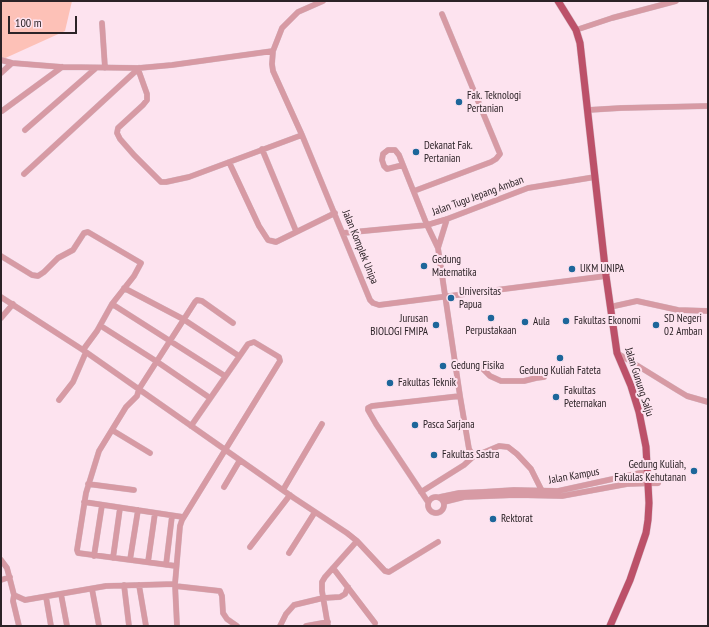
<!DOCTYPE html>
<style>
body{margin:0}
#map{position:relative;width:709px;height:627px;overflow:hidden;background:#fde3ef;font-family:"PT Sans Narrow",sans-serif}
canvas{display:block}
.frame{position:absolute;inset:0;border:2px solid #2c2327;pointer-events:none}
.scale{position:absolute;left:8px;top:16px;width:69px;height:18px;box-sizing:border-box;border:2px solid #2c2327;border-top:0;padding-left:5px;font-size:12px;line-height:14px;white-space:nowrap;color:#2c2327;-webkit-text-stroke:3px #fde3ef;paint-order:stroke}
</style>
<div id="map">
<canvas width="709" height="627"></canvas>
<div class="frame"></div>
<div class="scale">100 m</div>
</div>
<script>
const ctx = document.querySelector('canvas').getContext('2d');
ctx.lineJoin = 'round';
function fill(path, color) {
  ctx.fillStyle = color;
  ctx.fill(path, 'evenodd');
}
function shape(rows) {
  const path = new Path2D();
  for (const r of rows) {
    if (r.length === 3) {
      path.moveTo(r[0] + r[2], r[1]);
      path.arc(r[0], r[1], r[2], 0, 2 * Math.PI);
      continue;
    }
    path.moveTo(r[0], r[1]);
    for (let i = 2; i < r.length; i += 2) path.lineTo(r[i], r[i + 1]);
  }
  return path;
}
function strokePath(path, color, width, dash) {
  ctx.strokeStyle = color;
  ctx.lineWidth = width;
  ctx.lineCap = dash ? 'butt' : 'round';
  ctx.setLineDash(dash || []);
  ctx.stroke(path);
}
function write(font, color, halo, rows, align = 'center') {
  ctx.font = font + ' "PT Sans Narrow",sans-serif';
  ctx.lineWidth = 4;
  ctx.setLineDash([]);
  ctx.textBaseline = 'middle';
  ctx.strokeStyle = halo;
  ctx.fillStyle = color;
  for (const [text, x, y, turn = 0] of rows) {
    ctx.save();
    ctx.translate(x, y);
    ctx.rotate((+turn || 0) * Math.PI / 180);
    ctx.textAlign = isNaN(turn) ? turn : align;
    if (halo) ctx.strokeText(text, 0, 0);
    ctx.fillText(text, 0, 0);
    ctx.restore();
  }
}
const green = shape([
 [1,1,72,1,65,31,1,60]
]);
const minor = shape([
 [323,1,298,12,282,28,273,51,272,64,273,71,302,135,370,300,373,303,379,305,606,276],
 [102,23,105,68],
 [576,30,612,18,676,1],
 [1,60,12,63],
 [139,68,138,69,147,94,147,100,143,105,118,128,117,133,120,139,134,155,161,182,166,182,189,177,302,135],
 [1,73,12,63,62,67,139,68,172,65,273,51],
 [588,110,621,108,708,106],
 [2,111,62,67],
 [25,130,96,68],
 [262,149,296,231],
 [229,162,259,226,268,240,276,242,335,213],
 [403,165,387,169,384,166,382,160,383,154,388,150,395,150,399,155,427,225,438,248,460,396,372,406,368,408,368,410,376,424,428,502],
 [24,174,138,69],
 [414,191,491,162,496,159,500,154,442,14],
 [343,233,427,225,447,219,528,188,595,177],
 [438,248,447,219],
 [1,256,32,275,38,276,44,272,58,258,73,250,84,233,88,232,141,263,134,276,112,304,97,331,83,350],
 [124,288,183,319,239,356],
 [1,297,83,350,294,498,347,533,357,541,385,571,389,572,438,542],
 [112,304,225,376],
 [610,307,637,301,678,310,708,311],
 [1,318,13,304],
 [101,326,156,361,210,398],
 [617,353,677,390,687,396,708,402],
 [456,366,482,368,490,376,501,381,524,381,536,378,544,377],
 [460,396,469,449,472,454,480,454,499,446,508,447,517,454,531,469,543,493],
 [59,400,73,382,86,352],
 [112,430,150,453],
 [88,484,134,490],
 [224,487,240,460],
 [283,490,322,424],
 [421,492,464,465,475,455],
 [436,505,8],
 [440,497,459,493,482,492,514,490,558,491,640,473,648,473,658,483],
 [84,502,183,517],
 [444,502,464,497,516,495,562,496,627,484,658,483],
 [250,547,290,495],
 [289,553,315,512],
 [94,556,102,505],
 [113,558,120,508],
 [1,560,7,568,14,595,25,600,106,586,175,584],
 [130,560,138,510],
 [148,562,155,513],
 [166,565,172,516],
 [176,566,78,553,77,550,86,493,99,451,126,407,137,396,139,389,195,302,197,300,202,301,233,323],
 [333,568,375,623],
 [1,580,10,577],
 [124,585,129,626],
 [139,585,146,626],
 [175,586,220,591,222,596,223,613,227,619,237,626],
 [92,589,99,626],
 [61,594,67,626],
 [14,595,13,601,19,626],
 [46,597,51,626],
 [177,626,175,584,180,526,182,520,280,361,279,357,254,342,248,344,191,426],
 [280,626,286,614,294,605,323,598,340,597,345,594,348,587],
 [306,626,328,622],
 [328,626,322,591,322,582,325,577,357,541]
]);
const major = shape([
 [558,1,576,30,580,43,606,276,617,353,631,386,639,412,646,447,649,503,648,520,646,533,630,580,610,626]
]);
const markers = [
 [459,102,4,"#1d669a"],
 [416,152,4,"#1d669a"],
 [424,266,4,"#1d669a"],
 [572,269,4,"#1d669a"],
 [451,298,4,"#1d669a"],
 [491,318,4,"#1d669a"],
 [566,321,4,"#1d669a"],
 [525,322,4,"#1d669a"],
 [436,325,4,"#1d669a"],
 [656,325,4,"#1d669a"],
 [560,358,4,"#1d669a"],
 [443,366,4,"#1d669a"],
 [390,383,4,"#1d669a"],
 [556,397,4,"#1d669a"],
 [415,425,4,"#1d669a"],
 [434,455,4,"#1d669a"],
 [694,471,4,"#1d669a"],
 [493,519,4,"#1d669a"]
];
const poiNames = [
 ["Fak. Teknologi",467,96],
 ["Pertanian",467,109],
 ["Dekanat Fak.",424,146],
 ["Pertanian",424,159],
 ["Gedung",432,260],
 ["Matematika",432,273],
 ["UKM UNIPA",580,269],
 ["Universitas",459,292],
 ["Papua",459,305],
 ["Jurusan",428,319,"right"],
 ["BIOLOGI FMIPA",428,332,"right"],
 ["SD Negeri",664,319],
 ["02 Amban",664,332],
 ["Fakultas Ekonomi",574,321],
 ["Aula",533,322],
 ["Perpustakaan",491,331,"center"],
 ["Gedung Fisika",451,366],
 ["Gedung Kuliah Fateta",560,371,"center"],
 ["Fakultas Teknik",398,383],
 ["Fakultas",564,391],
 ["Peternakan",564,404],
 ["Pasca Sarjana",423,425],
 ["Fakultas Sastra",442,455],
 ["Gedung Kuliah,",686,465,"right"],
 ["Fakulas Kehutanan",686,478,"right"],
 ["Rektorat",501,519]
];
const streetNames = [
 ["Jalan Tugu Jepang Amban",478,196,-20],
 ["Jalan Komplek Unipa",360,247,68],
 ["Jalan Gunung Salju",639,382,72],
 ["Jalan Kampus",574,476,-10]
];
fill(green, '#fdc1b7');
strokePath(minor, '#d7c0cb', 6);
strokePath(major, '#d7c0cb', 8);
strokePath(minor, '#d79aa4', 5.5);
strokePath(major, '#bc5169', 7);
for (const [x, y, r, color] of markers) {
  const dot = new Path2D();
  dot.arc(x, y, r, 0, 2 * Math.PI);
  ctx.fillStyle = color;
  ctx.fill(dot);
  strokePath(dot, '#fde3ef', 1.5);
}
write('11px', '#2c2327', '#fde3ef', poiNames, 'left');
write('11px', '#2c2327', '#fde3ef', streetNames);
</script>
